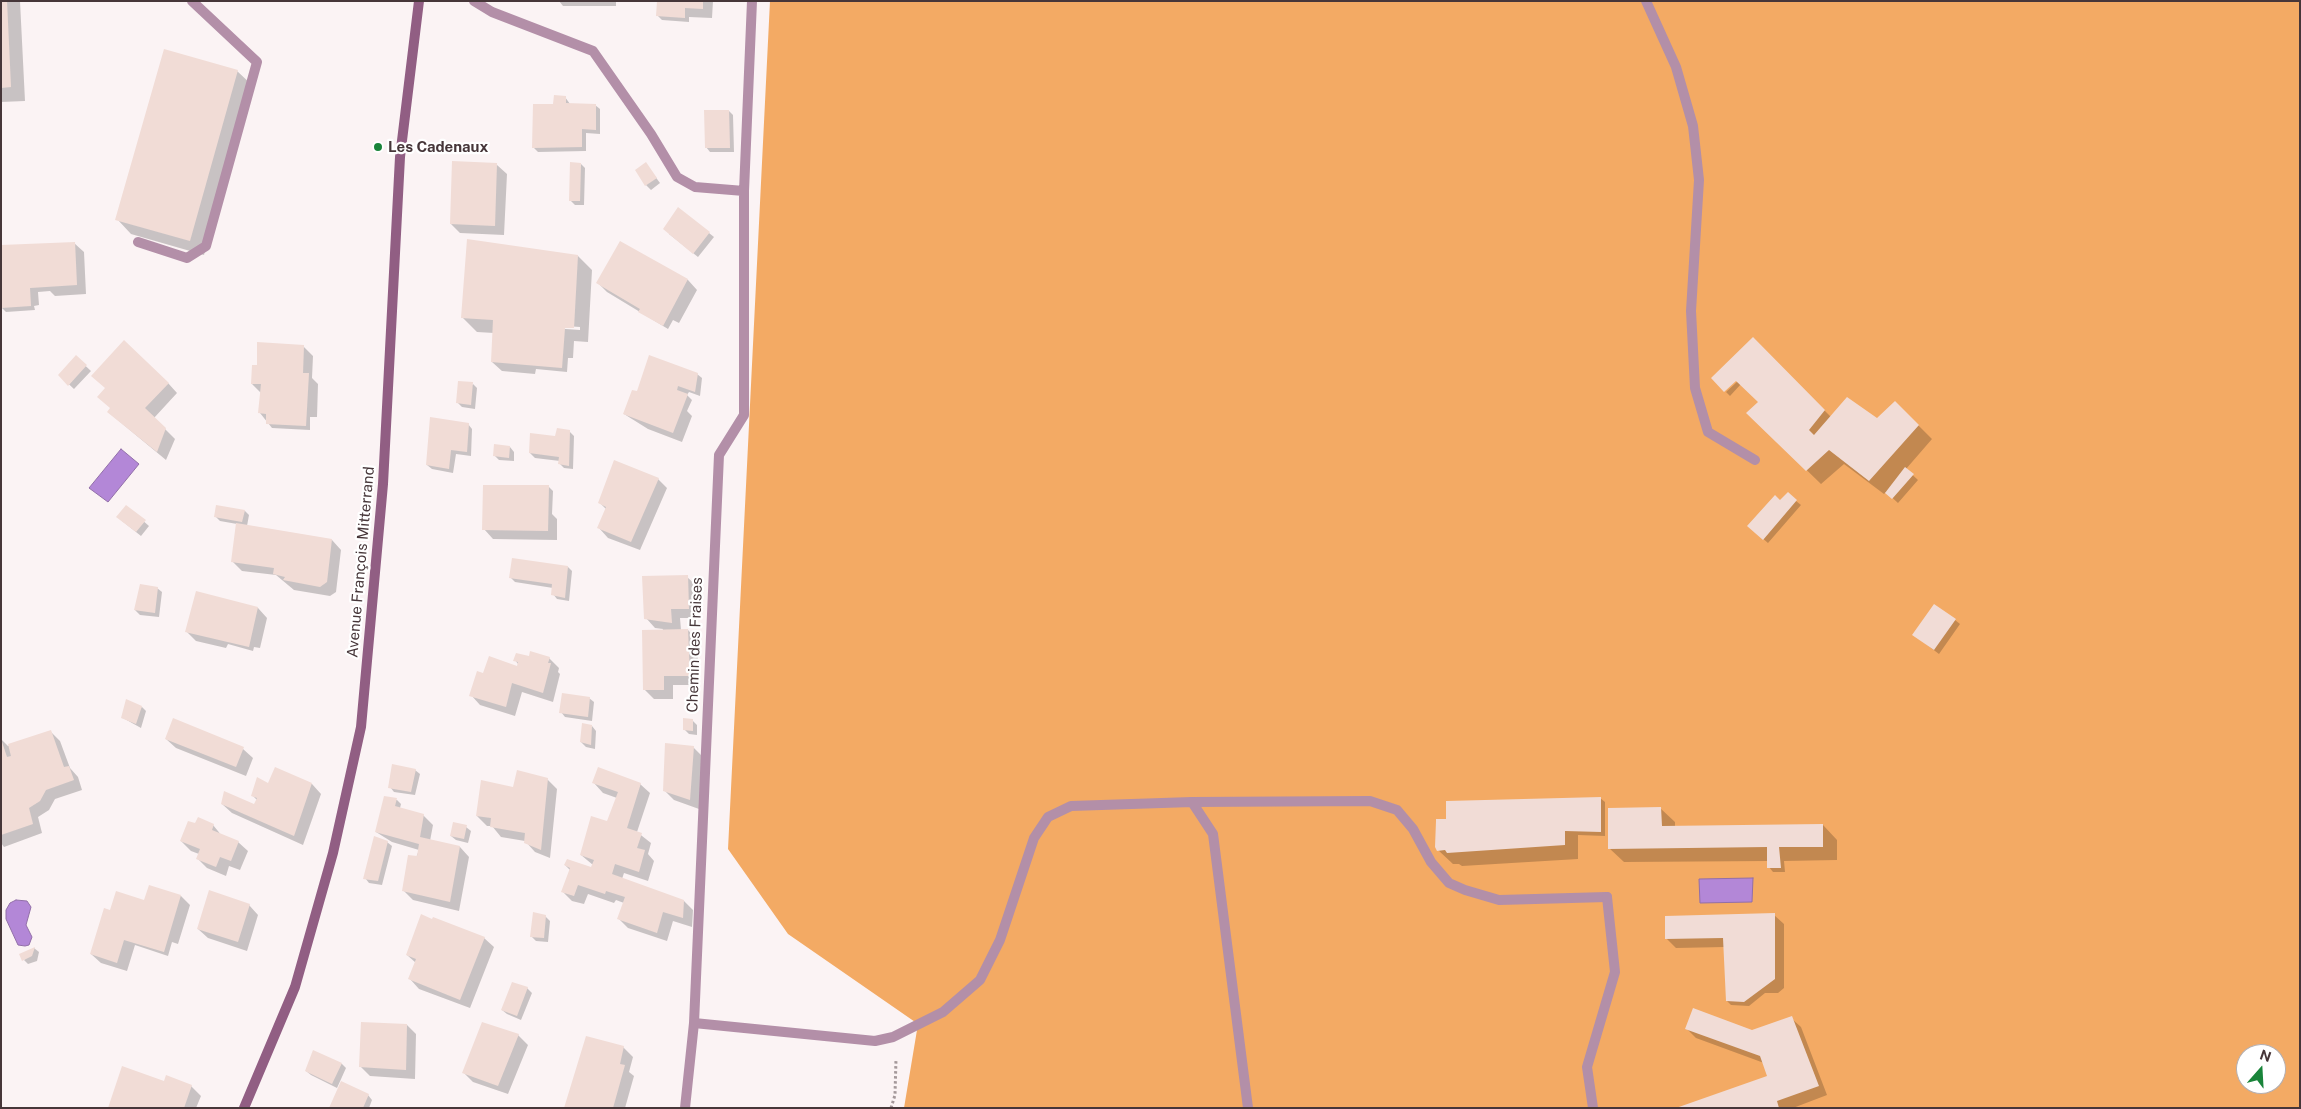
<!DOCTYPE html>
<meta charset="utf-8">
<style>
body{margin:0}
#map{position:relative;width:2301px;height:1109px;overflow:hidden;background:#fbf3f4;font-family:"Public Sans",sans-serif}
canvas{display:block}
.frame{position:absolute;inset:0;border:2px solid #463639;pointer-events:none}
.north{position:absolute;left:2236px;top:1044px;width:50px;height:50px;box-sizing:border-box;background:#fff;border:1px solid #b5afb0;border-radius:50%;rotate:19deg;font-size:14px;font-weight:700;line-height:20px;text-align:center;color:#463639}
.north::after{content:'';display:block;margin:auto;width:18px;height:22px;background:#19843a;clip-path:polygon(50% 0,100% 100%,50% 72%,0 100%)}
</style>
<div id="map">
<canvas width="2301" height="1109"></canvas>
<div class="frame"></div>
<div class="north">N</div>
</div>
<script>
const ctx = document.querySelector('canvas').getContext('2d');
ctx.lineJoin = 'round';
function fill(path, color) {
  ctx.fillStyle = color;
  ctx.fill(path, 'evenodd');
}
function shape(rows) {
  const path = new Path2D();
  for (const r of rows) {
    path.moveTo(r[0], r[1]);
    for (let i = 2; i < r.length; i += 2) path.lineTo(r[i], r[i + 1]);
  }
  return path;
}
function strokePath(path, color, width, dash) {
  ctx.strokeStyle = color;
  ctx.lineWidth = width;
  ctx.lineCap = dash ? 'butt' : 'round';
  ctx.setLineDash(dash || []);
  ctx.stroke(path);
}
function write(font, color, halo, rows, align = 'center') {
  ctx.font = font + ' "Public Sans",sans-serif';
  ctx.lineWidth = 4.5;
  ctx.setLineDash([]);
  ctx.textBaseline = 'middle';
  ctx.strokeStyle = halo;
  ctx.fillStyle = color;
  for (const [text, x, y, turn = 0] of rows) {
    ctx.save();
    ctx.translate(x, y);
    ctx.rotate((+turn || 0) * Math.PI / 180);
    ctx.textAlign = isNaN(turn) ? turn : align;
    if (halo) ctx.strokeText(text, 0, 0);
    ctx.fillText(text, 0, 0);
    ctx.restore();
  }
}
const forest = shape([
 [770,1,2300,1,2300,1108,904,1108,918,1024,788,934,728,849],
 [2246,1054,2276,1054,2276,1084,2246,1084]
]);
const water = shape([
 [121,449,139,464,108,502,89,488,121,449],
 [1753,878,1752,902,1700,903,1699,879,1753,878],
 [16,900,27,901,31,907,26,925,32,937,29,945,25,946,18,945,6,919,6,910,10,903,16,900]
]);
const shadow = shape([
 [1,1,20,1,25,101,1,102],
 [559,1,616,1,616,6,563,6],
 [658,1,713,1,712,18,689,17,689,22,662,20,657,15],
 [237,71,252,85,204,255,131,234,117,219],
 [565,97,570,104,595,105,600,109,600,134,586,133,586,151,538,152,534,148,554,105],
 [729,111,733,115,734,152,710,152,706,147],
 [454,163,497,165,507,174,504,235,460,233,451,224],
 [581,164,585,168,584,205,575,205,570,200],
 [646,164,660,183,651,190,646,185],
 [709,233,714,237,698,257,669,234],
 [620,242,688,280,697,290,679,323,673,320,668,329,607,292,598,283],
 [74,243,84,252,86,294,55,296,50,291,38,292,39,305,34,306,35,310,6,312,2,308],
 [578,256,592,270,588,342,574,341,573,358,568,358,567,372,536,369,535,374,502,371,492,362,494,333,477,332,462,317],
 [493,321,580,327,580,330,495,324],
 [1753,339,1831,417,1918,425,1932,439,1906,469,1918,480,1898,503,1886,492,1884,494,1844,464,1821,484,1748,413,1759,402,1741,384,1730,396,1726,392,1738,381],
 [303,346,313,356,312,378,318,384,317,417,310,417,310,430,272,428,260,413,261,393,252,384,258,366],
 [76,357,91,371,74,389,59,375],
 [697,374,702,378,700,396,689,392,687,395,692,400,687,411,692,416,682,442,648,429,624,414,637,393],
 [168,383,177,393,154,418,175,439,166,460,108,412],
 [473,384,477,388,475,409,462,407,457,402],
 [468,424,472,429,471,456,456,454,453,473,432,469,427,465],
 [569,431,574,436,573,469,564,468,560,464,560,461,535,458,530,453],
 [510,447,514,452,514,461,499,460,494,455],
 [658,479,667,488,640,550,608,538,599,528,606,509,600,503],
 [548,486,553,491,552,514,557,519,557,540,493,539,484,529],
 [1796,501,1801,505,1768,543,1753,530,1780,502],
 [126,506,149,526,141,536,122,521],
 [245,511,249,515,247,526,332,540,341,550,336,592,330,596,294,590,276,575,242,571,232,561,237,524,220,521,215,516],
 [568,567,572,571,569,601,557,599,553,594,553,588,515,582,511,578],
 [687,577,697,586,698,618,680,618,681,630,688,630,697,640,699,685,673,685,673,699,654,699,644,689,663,629,655,628,646,618],
 [157,588,162,592,159,617,140,615,135,610],
 [197,593,258,608,267,618,260,648,254,647,253,651,228,644,226,648,196,641,187,632],
 [1955,620,1960,624,1939,654,1914,635],
 [530,658,549,658,559,668,558,672,560,674,553,702,522,692,515,716,480,705,471,695,484,674,518,667,518,664,515,660],
 [589,698,594,702,592,721,565,717,561,712],
 [142,707,146,711,141,728,123,718],
 [692,720,697,725,697,735,689,734,684,729],
 [592,726,596,731,595,749,586,747,581,742],
 [50,731,60,741,70,768,78,777,82,790,55,799,49,810,38,817,42,833,4,847,1,843,1,739,8,746],
 [166,739,243,749,253,758,246,776,176,748],
 [693,747,703,757,699,809,674,800,664,790],
 [415,770,420,774,415,795,394,792,390,787],
 [547,779,557,789,550,858,535,852,525,841,501,837,492,826,487,826,477,816],
 [594,783,640,784,650,793,637,832,651,843,648,854,654,861,648,881,624,873,622,879,684,901,693,910,692,927,673,921,667,941,628,928,619,919,624,903,616,900,614,903,588,894,584,904,572,901,563,892,570,870,565,865,592,869,593,865,581,855,608,823,617,798,603,793],
 [269,784,312,784,321,794,303,845,232,813,222,804,255,806,257,800,252,795],
 [385,797,397,800,401,804,400,808,423,815,433,825,430,841,460,847,469,857,459,911,413,900,403,890,419,850,392,842,376,832],
 [1600,798,1605,802,1605,836,1578,835,1578,859,1462,866,1459,864,1453,864,1438,850],
 [1660,808,1675,822,1675,827,1823,825,1837,840,1837,860,1784,861,1785,872,1773,872,1769,867,1768,861,1624,862,1609,848],
 [196,825,213,825,222,836,238,842,248,851,240,870,229,866,226,876,207,868,198,859,199,854,191,851,181,841],
 [466,827,471,831,468,843,456,840,451,836],
 [387,842,392,846,382,885,369,883,365,878],
 [181,896,190,905,178,944,172,942,168,956,135,945,127,971,101,963,91,954,111,912,145,901],
 [249,905,258,915,247,951,208,938,198,929],
 [1774,915,1784,924,1784,988,1778,993,1765,993,1749,1006,1731,1005,1727,1001,1725,947,1676,948,1666,938],
 [545,916,550,921,548,942,536,941,531,936],
 [484,938,494,947,470,1008,419,989,410,979,416,963,407,955],
 [34,948,39,952,37,961,28,964,24,960],
 [527,988,532,993,521,1020,507,1014,502,1010],
 [1791,1018,1801,1027,1827,1095,1793,1108,1679,1108,1769,1077,1764,1063,1696,1038,1687,1029,1752,1031],
 [407,1025,416,1034,415,1079,370,1076,360,1066],
 [518,1035,528,1045,508,1094,473,1082,463,1072],
 [623,1047,633,1057,629,1072,634,1076,625,1108,565,1108],
 [314,1052,342,1064,346,1068,337,1088,311,1075,306,1071],
 [165,1083,191,1086,201,1096,196,1108,109,1108],
 [368,1095,372,1100,369,1108,331,1108]
]);
const building = shape([
 [1,1,7,1,11,87,1,88],
 [657,1,703,1,703,9,685,8,685,18,656,16],
 [164,49,238,70,190,241,115,220],
 [554,95,566,96,566,103,596,104,596,130,582,129,582,147,532,148,533,104,553,104],
 [704,110,729,110,730,148,705,148],
 [452,161,497,163,495,226,450,224],
 [570,162,581,163,580,201,569,201],
 [646,162,657,178,645,186,635,170],
 [678,207,710,232,693,254,663,229],
 [467,239,578,255,574,328,565,328,562,368,491,362,493,320,461,318],
 [620,241,688,279,663,326,638,312,640,309,596,283],
 [75,242,77,285,30,288,31,306,1,308,1,245],
 [1753,337,1825,410,1809,430,1814,435,1847,397,1877,418,1895,401,1919,425,1869,481,1829,450,1806,471,1746,413,1758,402,1736,381,1724,392,1711,378],
 [124,340,169,383,145,408,166,428,157,452,107,412,110,408,97,397,105,388,91,376],
 [257,342,304,345,303,373,309,373,306,426,266,424,266,414,258,413,261,384,251,384,252,365,257,365],
 [76,355,87,365,68,386,58,375],
 [649,355,698,373,695,392,678,386,677,390,688,394,673,433,623,414,632,390,637,391],
 [458,381,473,382,471,405,456,403],
 [430,417,469,423,467,452,451,450,449,469,426,465],
 [557,428,570,430,569,466,558,464,559,457,529,453,530,433,555,436],
 [494,444,510,446,509,458,493,456],
 [614,460,659,478,631,542,597,528,606,507,598,503],
 [1905,467,1914,474,1892,499,1885,493],
 [483,485,549,485,548,531,482,530],
 [1788,492,1797,500,1763,540,1747,526,1775,495,1780,500],
 [126,505,146,520,136,532,116,517],
 [216,505,245,510,242,522,214,517],
 [236,523,332,539,327,582,320,587,283,580,285,577,273,574,274,568,231,562],
 [512,558,568,566,565,598,551,595,552,584,509,578],
 [688,575,689,609,671,609,672,623,644,619,642,576],
 [140,584,158,587,155,613,134,610],
 [196,591,258,607,249,647,185,632],
 [1934,604,1956,619,1934,650,1912,635],
 [688,629,690,676,664,676,664,690,643,690,642,630],
 [530,651,550,657,548,663,551,663,543,693,512,683,506,707,469,696,477,671,483,673,489,656,517,666,518,662,513,661,516,653,529,656],
 [562,693,590,697,588,717,559,713],
 [126,699,142,706,136,724,121,718],
 [173,718,244,747,236,767,165,739],
 [683,718,693,719,693,731,683,730],
 [582,723,592,725,591,745,580,742],
 [51,730,64,767,69,766,74,780,46,790,40,801,29,808,33,824,1,835,1,739,7,757,11,756,8,744],
 [665,743,694,746,690,800,663,791],
 [392,764,416,769,411,792,388,788],
 [275,767,312,783,294,836,221,804,224,791,254,804,257,798,251,796,257,777,268,783],
 [598,767,641,783,627,828,642,833,637,848,645,850,639,872,615,864,612,874,684,900,683,918,663,912,657,933,617,919,625,897,606,891,605,894,578,885,574,896,561,892,570,868,564,865,567,859,591,867,594,860,580,855,591,816,607,821,618,792,592,783],
 [517,770,548,778,541,850,524,843,525,833,490,827,491,818,476,816,481,780,513,787],
 [384,796,397,798,395,806,424,814,420,837,460,846,450,902,402,891,408,855,417,856,419,844,375,832],
 [1601,797,1601,832,1565,831,1565,845,1447,853,1445,850,1437,851,1435,847,1436,821,1436,819,1446,819,1446,801],
 [1661,807,1662,826,1823,824,1823,847,1779,847,1781,868,1767,868,1767,847,1608,849,1608,808],
 [198,817,214,824,212,830,239,841,231,861,220,857,216,867,196,859,200,849,180,841,188,821,195,823],
 [453,822,467,825,464,839,450,836],
 [374,836,388,841,378,881,363,879],
 [149,885,181,895,164,952,124,940,117,963,90,954,104,908,110,910,116,891,144,900],
 [209,890,250,904,238,942,197,929],
 [533,912,546,915,544,938,530,937],
 [1775,913,1775,979,1744,1002,1726,1001,1723,938,1665,939,1665,916],
 [421,914,432,919,433,917,485,937,460,1000,408,979,416,959,406,955],
 [35,947,32,956,22,961,19,954],
 [512,982,528,987,517,1016,501,1010],
 [1693,1008,1752,1030,1792,1016,1819,1086,1777,1101,1779,1108,1676,1108,1767,1076,1760,1056,1685,1029],
 [361,1022,407,1024,406,1070,359,1067],
 [482,1022,519,1034,498,1086,462,1073],
 [586,1036,624,1046,620,1064,625,1065,613,1108,564,1108],
 [313,1050,342,1063,332,1084,305,1071],
 [122,1066,164,1081,166,1075,192,1085,184,1108,108,1108],
 [341,1081,369,1094,363,1108,329,1108]
]);
const path = shape([
 [891,1108,895,1095,896,1059]
]);
const lane = shape([
 [138,242,187,258,206,246,257,62,192,1],
 [1192,802,1370,801,1397,810,1413,829,1431,862,1449,883,1465,890,1499,900,1607,897]
]);
const street = shape([
 [474,1,492,12,593,51,651,134,677,177,695,187,744,191],
 [1646,1,1676,67,1693,126,1699,180,1691,311,1695,388,1708,432,1755,460],
 [694,1023,875,1041,893,1037,943,1012,980,980,1000,940,1034,838,1048,817,1071,806,1192,802,1213,834,1248,1108],
 [685,1108,694,1023,719,455,744,415,744,191,752,1],
 [1593,1108,1587,1067,1615,972,1607,897]
]);
const secondary = shape([
 [244,1108,295,987,333,853,361,727,383,484,400,157,419,1]
]);
const markers = [
 [378,147,5,"#19843a"]
];
const poiNames = [
 ["Les Cadenaux",388,147]
];
const streetNames = [
 ["Avenue François Mitterrand",361,562,-85],
 ["Chemin des Fraises",695,645,-88]
];
fill(forest, '#f3aa64');
fill(water, '#b387d7');
strokePath(water, '#926fa8', 1);
fill(shadow, '#0003');
fill(building, '#f1dcd6');
strokePath(path, '#a4989a', 3, [2.5, 2.5]);
strokePath(lane, '#b38fa8', 10);
strokePath(street, '#b38fa8', 10);
strokePath(secondary, '#915e83', 10);
for (const [x, y, r, color] of markers) {
  const dot = new Path2D();
  dot.arc(x, y, r, 0, 2 * Math.PI);
  ctx.fillStyle = color;
  ctx.fill(dot);
  strokePath(dot, '#fff', 2);
}
write('bold 15px', '#463639', '#fff', poiNames, 'left');
write('15px', '#463639', '#fff', streetNames);
</script>
